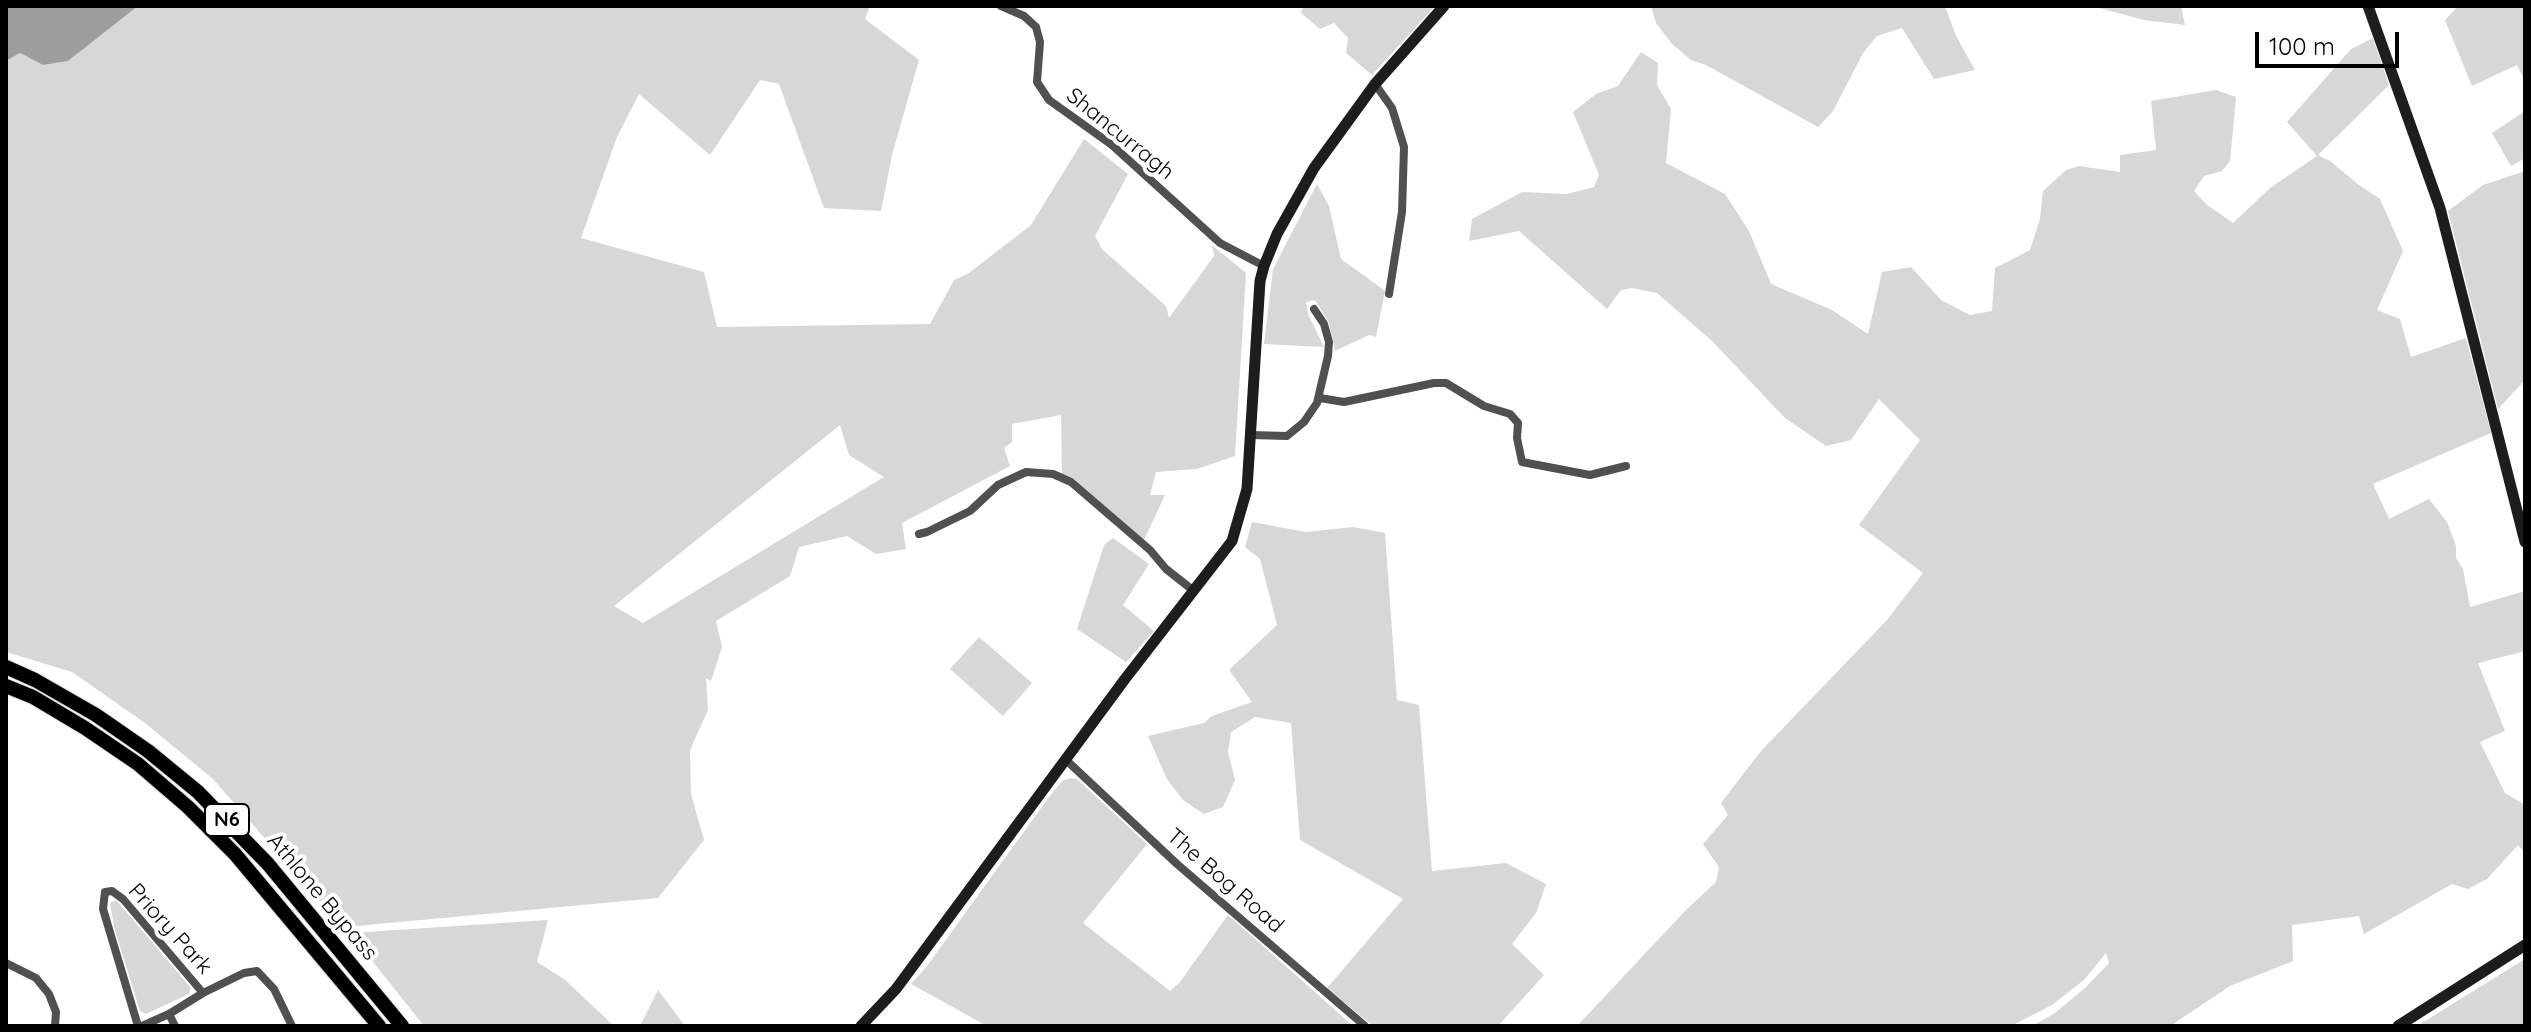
<!DOCTYPE html>
<html>
<head>
<meta charset="utf-8">
<style>
  body { margin:0 }
  #map { position:relative; width:2531px; height:1032px; overflow:hidden; background:#fff; font-family:Quicksand,sans-serif }
  canvas { display:block }
  .frame { position:absolute; inset:0; border:8px solid #000; pointer-events:none }
  .scale { position:absolute; left:2255px; top:32px; width:144px; height:36px; box-sizing:border-box; border:4px solid #000; border-top:0; padding-left:10px; font-size:24px; line-height:28px; white-space:nowrap; color:#000; -webkit-text-stroke:6px #fff; paint-order:stroke }
</style>
</head>
<body>
<div id="map">
<canvas width="2531" height="1032"></canvas>
<div class="frame"></div>
<div class="scale">100 m</div>
</div>
<script>
const context = document.querySelector('canvas').getContext('2d');
context.lineJoin = 'round';
function fill(path, color) {
  context.fillStyle = color;
  context.fill(path, 'evenodd');
}
function shape(rows) {
  const path = new Path2D();
  for (const r of rows) {
    path.moveTo(r[0], r[1]);
    for (let i = 2; i < r.length; i += 2) path.lineTo(r[i], r[i + 1]);
  }
  return path;
}
function strokePath(path, color, width, dash) {
  context.strokeStyle = color;
  context.lineWidth = width;
  context.lineCap = dash ? 'butt' : 'round';
  context.setLineDash(dash || []);
  context.stroke(path);
}
function label(font, color, halo, rows, align = 'center') {
  context.font = font + ' Quicksand,sans-serif';
  context.lineWidth = 8;
  context.setLineDash([]);
  context.textBaseline = 'middle';
  context.strokeStyle = halo;
  context.fillStyle = color;
  for (const [text, x, y, turn = 0] of rows) {
    context.save();
    context.translate(x, y);
    context.rotate((+turn || 0) * Math.PI / 180);
    context.textAlign = isNaN(turn) ? turn : align;
    if (halo) context.strokeText(text, 0, 0);
    context.fillText(text, 0, 0);
    context.restore();
  }
}
fill(shape([
  [138,6,870,6,865,19,919,60,892,155,881,211,824,208,779,84,760,80,710,155,639,94,617,137,581,238,704,272,717,327,930,324,954,280,969,273,1031,225,1084,139,1128,174,1095,236,1102,249,1166,306,1169,318,1214,256,1212,245,1246,273,1235,456,1197,469,1156,472,1150,495,1165,495,1144,540,1073,478,1062,474,1061,415,1012,424,1012,442,1004,448,1010,466,902,523,906,549,876,554,847,536,799,547,790,576,716,621,722,647,711,681,706,678,708,710,690,750,691,794,704,840,658,898,345,927,324,906,213,779,145,723,72,672,6,652,6,61,20,53,43,65,68,61],
  [840,425,849,455,884,477,643,623,614,606],
  [1304,6,1435,6,1372,75,1346,53,1348,38,1334,23,1320,29,1301,13],
  [1651,6,1945,6,1956,36,1975,70,1934,79,1902,28,1877,36,1863,53,1833,111,1818,127,1706,65,1691,60,1672,44,1656,23],
  [2092,6,2181,6,2185,25,2144,20],
  [2458,6,2525,6,2525,82,2517,65,2472,86,2445,20],
  [2373,38,2389,85,2318,155,2330,161,2359,185,2380,199,2403,251,2377,310,2400,319,2411,357,2466,338,2491,433,2373,484,2389,519,2429,499,2447,522,2456,546,2456,558,2463,569,2470,607,2525,591,2525,651,2478,663,2505,731,2480,742,2505,793,2525,805,2525,854,2518,845,2487,879,2468,889,2452,884,2364,934,2359,916,2292,925,2293,961,2230,986,2170,1026,2032,1026,2055,1013,2085,988,2109,963,2106,953,2084,980,2052,1005,2011,1026,1577,1026,1686,910,1716,882,1719,867,1703,844,1728,815,1721,803,1761,751,1887,620,1923,573,1859,525,1920,440,1879,399,1851,440,1826,446,1785,418,1712,341,1657,293,1632,288,1621,290,1607,309,1519,231,1469,241,1472,219,1522,192,1567,194,1594,187,1599,175,1573,112,1596,94,1618,86,1641,52,1658,63,1657,85,1671,109,1666,163,1725,194,1749,231,1771,284,1832,310,1868,334,1882,272,1911,267,1941,300,1970,315,1992,311,1995,268,2030,250,2040,219,2043,191,2066,170,2079,166,2120,172,2120,155,2156,150,2151,101,2216,90,2236,97,2230,161,2222,171,2204,176,2194,191,2206,204,2233,223,2270,188,2317,156,2287,122,2351,49],
  [2525,111,2525,158,2511,166,2492,133],
  [2525,171,2525,380,2498,409,2448,211,2483,185],
  [1317,184,1329,206,1341,259,1385,291,1376,337,1369,335,1335,351,1329,323,1315,300,1306,302,1308,314,1324,347,1264,344,1273,269],
  [1252,522,1306,532,1353,527,1385,533,1397,700,1419,705,1432,871,1506,863,1546,884,1536,913,1512,944,1544,975,1498,1026,1373,1026,1327,988,1403,899,1300,840,1291,723,1255,717,1231,732,1228,752,1235,780,1223,807,1204,814,1183,800,1167,779,1148,736,1204,723,1212,716,1252,702,1229,670,1277,625,1260,559,1245,547],
  [1113,538,1149,564,1123,605,1154,631,1126,662,1077,629,1104,545],
  [979,637,1032,683,1003,716,950,669],
  [1070,778,1077,779,1147,844,1083,923,1170,991,1180,982,1228,915,1353,1026,987,1026,911,984,927,966,1049,797,1062,781],
  [116,900,191,988,189,994,146,1014,140,1011,114,927,110,903],
  [548,920,537,962,564,979,614,1026,424,1026,350,933],
  [2525,959,2525,1026,2417,1026],
  [658,990,685,1026,640,1026]
]), '#d7d7d7');
fill(shape([
  [6,6,138,6,68,61,43,65,20,53,6,61]
]), '#9e9e9e');
const highway = shape([
  [6,667,35,680,96,715,148,751,198,792,268,864,402,1026],
  [6,686,33,697,85,728,138,764,188,807,235,854,379,1026]
]);
strokePath(highway, '#dbdbdb', 16);
strokePath(shape([
  [1001,6,1024,16,1036,27,1040,42,1037,82,1049,100,1112,145,1220,243,1264,266],
  [1375,84,1392,108,1404,147,1402,212,1389,294],
  [1320,398,1344,402,1434,383,1446,383,1484,406,1510,414,1518,423,1517,438,1522,462,1590,475,1626,466],
  [1251,435,1287,436,1304,422,1317,403,1328,356,1329,342,1324,324,1314,309],
  [919,534,927,532,970,511,998,485,1026,472,1053,474,1071,482,1150,550,1166,569,1194,591],
  [1065,759,1177,864,1365,1026],
  [6,963,36,978,49,994,56,1012,55,1026],
  [169,1014,203,993,244,973,257,971,274,989,292,1026],
  [138,1026,103,909,105,892,112,891,123,899,203,993],
  [142,1026,169,1014,175,1026]
]), '#505050', 8);
strokePath(shape([
  [2368,6,2440,208,2525,542],
  [861,1026,896,989,1125,679,1232,541,1247,489,1260,281,1264,266,1277,234,1314,168,1375,84,1444,6],
  [2398,1026,2525,945]
]), '#1d1d1d', 11);
strokePath(highway, '#000', 14);
for (const [x, y, w] of [
  [227,820,44]
]) {
  const box = new Path2D();
  box.roundRect(x - w / 2, y - 16, w, 32, 6);
  context.fillStyle = '#fff';
  context.fill(box);
  strokePath(box, '#000', 2);
}
label('bold 20px', '#000', null, [
  ["N6",227,820]
]);
label('22px', '#000', '#fff', [
  ["Shancurragh",1120,134,39],
  ["The Bog Road",1225,881,41],
  ["Athlone Bypass",322,897,50],
  ["Priory Park",170,929,48]
]);
</script>
</body>
</html>
